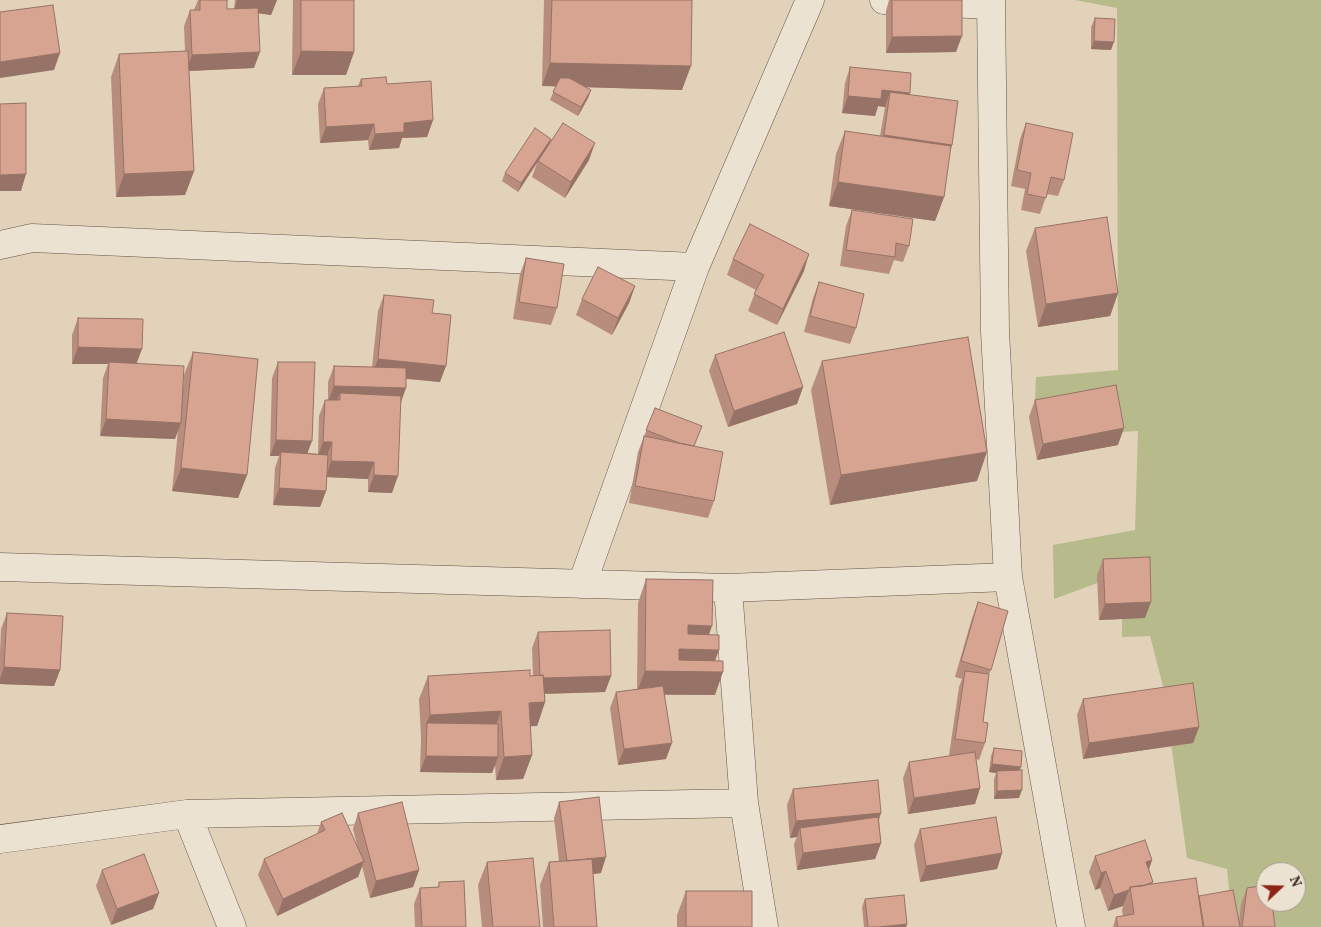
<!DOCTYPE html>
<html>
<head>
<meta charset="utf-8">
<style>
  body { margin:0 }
  #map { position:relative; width:1321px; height:927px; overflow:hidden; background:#e1d2b9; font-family:Vollkorn,serif }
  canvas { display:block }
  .north { position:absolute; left:1256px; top:862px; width:50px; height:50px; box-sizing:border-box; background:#ece2d2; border:1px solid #a5988b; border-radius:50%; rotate:69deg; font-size:14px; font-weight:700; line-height:20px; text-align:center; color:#3a2a21 }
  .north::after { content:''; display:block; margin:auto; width:18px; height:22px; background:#8f2418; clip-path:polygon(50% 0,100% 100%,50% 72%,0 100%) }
</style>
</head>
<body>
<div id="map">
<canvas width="1321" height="927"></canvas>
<div class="north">N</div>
</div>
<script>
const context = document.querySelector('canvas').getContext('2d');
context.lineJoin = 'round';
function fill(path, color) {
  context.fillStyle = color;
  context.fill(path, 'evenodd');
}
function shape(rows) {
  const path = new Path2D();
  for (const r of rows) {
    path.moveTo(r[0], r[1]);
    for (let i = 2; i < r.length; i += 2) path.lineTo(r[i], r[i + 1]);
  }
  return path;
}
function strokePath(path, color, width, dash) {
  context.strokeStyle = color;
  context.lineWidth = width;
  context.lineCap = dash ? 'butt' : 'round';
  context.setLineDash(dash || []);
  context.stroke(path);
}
fill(shape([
  [1075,0,1321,0,1321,927,1233,927,1227,869,1187,858,1163,686,1150,636,1122,637,1122,574,1054,599,1053,545,1135,530,1138,431,1033,437,1036,377,1118,370,1117,8],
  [1266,872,1296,872,1296,902,1266,902]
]), '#b7bb8c');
const street = shape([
  [884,0,991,5],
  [991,0,995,331,1008,577,1071,927],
  [0,245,32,238,695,267],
  [0,567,728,588,1008,577],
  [582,584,695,267,810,0],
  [728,588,744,803,764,927],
  [187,814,232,927],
  [0,839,187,814,744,803]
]);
strokePath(street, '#645447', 29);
strokePath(street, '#ece2d2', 28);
fill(shape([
  [198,0,228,0,227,3,227,9,234,9,235,0,277,0,271,15,258,13,254,68,189,71,194,171,185,195,116,197,111,77,119,54,185,51,184,26,190,10,194,10],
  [293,0,354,0,354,52,346,75,292,75],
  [544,0,692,0,682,90,586,87,591,90,588,98,578,116,550,100,556,86,542,86],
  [889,0,962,0,956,52,886,53,886,11],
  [1095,18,1111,50,1091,49,1091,27],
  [850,67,909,94,952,145,950,151,944,197,935,221,829,206,836,154,845,131,880,136,885,107,878,106,875,116,842,113,845,83],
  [361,79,387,84,433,120,427,137,402,138,399,148,369,150,368,140,320,143,318,104,324,88,358,86],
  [1026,123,1064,180,1058,196,1047,194,1040,214,1021,210,1025,189,1011,186,1020,139],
  [551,139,550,143,589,160,565,198,532,177,537,163,518,192,502,181,505,173],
  [852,210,909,246,903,262,894,260,889,274,840,266,846,226],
  [1035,228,1118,293,1110,316,1038,327,1026,251],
  [526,258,557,308,551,325,513,319,520,274],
  [733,259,804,271,777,325,748,311,756,290,727,275],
  [819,282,856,328,850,344,804,332,813,298],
  [635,286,629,303,612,335,576,315,582,299],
  [384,295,432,313,440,382,406,379,400,403,392,493,368,492,368,479,327,477,326,491,320,507,273,505,275,468,279,456,270,456,272,378,278,362,308,453,318,454,319,416,325,400,328,400,328,382,334,366,372,367,378,311],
  [78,318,136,364,183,387,184,375,193,352,247,475,238,498,172,491,178,430,175,439,100,436,103,378,108,364,72,364,72,335],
  [715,355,803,387,797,404,728,427,709,371],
  [822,361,977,481,830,505,811,390],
  [1035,400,1118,445,1037,460,1029,417],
  [655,408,694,446,714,501,708,518,629,503,638,452],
  [1103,559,1145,618,1099,620,1097,575],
  [646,579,709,634,715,661,715,695,665,695,666,759,618,765,610,708,616,692,637,689,638,603],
  [978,602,991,670,989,674,983,722,985,743,979,760,976,759,980,788,975,804,908,814,903,778,909,762,951,756,949,755,959,687,962,679,955,677,972,618],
  [7,613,60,670,54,686,0,684,0,652,1,629],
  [538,632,611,676,605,692,545,694,545,702,537,726,530,726,532,755,523,779,496,780,495,765,492,773,420,772,421,739,421,737,419,699,428,676,533,676,532,648],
  [1083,699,1199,727,1193,743,1083,759,1077,715],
  [994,748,1021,767,1019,770,1019,798,994,799,994,779,996,773,989,772,991,756],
  [793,789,881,813,879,820,881,843,875,859,797,870,794,844,797,837,790,838,787,805],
  [559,802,601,873,593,874,597,927,543,927,540,885,549,862,559,861,554,818],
  [358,813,419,870,413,887,370,898,362,866,358,877,277,916,258,875,264,859,317,834,321,822,357,845,353,829],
  [920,829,1002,853,997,869,920,882,914,845],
  [1095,856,1152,860,1149,870,1153,882,1152,884,1199,896,1239,922,1241,904,1247,888,1275,927,1113,927,1116,917,1123,916,1122,911,1123,906,1108,911,1100,888,1095,890,1089,872],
  [487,862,540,927,482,927,478,885],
  [102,870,159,893,153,909,111,925,96,886],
  [439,882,466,927,415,927,414,904,420,888,438,887],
  [686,891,752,927,677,927,677,915],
  [865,899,907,924,906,927,864,927,862,907]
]), '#b98d7e');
fill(shape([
  [237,0,277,0,271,15,234,10],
  [962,36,956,52,886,53,892,37],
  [1094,41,1114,42,1111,50,1091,49],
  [301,51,354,52,346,75,292,75],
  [260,52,254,68,186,71,192,55],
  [60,53,54,70,0,78,0,62],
  [550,63,691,66,682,90,542,86],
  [591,90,588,98,578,116,581,107],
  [882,90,910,93,904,109,890,92,885,107,878,106,875,116,842,113,848,96],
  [433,120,427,137,402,138,399,148,369,150,375,134,404,123],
  [374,124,368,140,320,143,326,127],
  [884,135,952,145,946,161,878,151],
  [551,139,548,148,538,161,518,192,521,183],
  [595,143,589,160,565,198,571,182],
  [194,171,185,195,116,197,124,174],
  [26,174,21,191,0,191,0,175],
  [838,182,944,197,935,221,829,206],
  [809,254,804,271,777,325,783,309],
  [635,286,629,303,612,335,618,318],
  [1118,293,1110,316,1038,327,1046,304],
  [78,347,142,349,136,365,109,362,108,364,72,364],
  [378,359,446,366,440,382,372,375],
  [334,386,406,388,400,405,340,393,336,403,328,402],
  [803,387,797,404,728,427,734,411],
  [106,419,181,423,175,439,100,436],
  [1124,428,1118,445,1037,460,1043,444],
  [276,440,312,441,306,457,281,452,279,456,270,456],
  [323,442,332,442,326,459,317,458],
  [987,452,977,481,830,505,841,475],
  [331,461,374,462,368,479,326,477],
  [181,468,247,475,238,498,172,491],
  [374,475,398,476,392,493,368,492],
  [279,488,326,491,320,507,273,505],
  [1151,602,1145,618,1099,620,1105,604],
  [688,625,712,626,704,649,679,649],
  [679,649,719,650,711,672,723,672,715,695,636,694,645,671],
  [4,667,60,670,54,686,0,684,0,679],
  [611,676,605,692,534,694,540,678],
  [545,702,537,726,520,727,529,703],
  [501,711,493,734,426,724,430,715],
  [1199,727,1193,743,1083,759,1089,743],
  [672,743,666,759,618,765,624,749],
  [532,755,523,779,496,780,504,757],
  [426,756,498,757,492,773,420,772],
  [992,764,1021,767,1018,775,997,771,996,773,989,772],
  [980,788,975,804,908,814,914,798],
  [1022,790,1019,798,994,799,997,791],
  [881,813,875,829,800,828,797,837,790,838,796,821],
  [881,843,875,859,797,870,803,853],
  [1002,853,997,869,920,882,926,866],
  [606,857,601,873,561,878,567,861],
  [1152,860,1146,877,1146,862],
  [364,861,358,877,277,916,283,899],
  [419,870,413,887,370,898,376,881],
  [1106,871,1100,888,1095,890,1101,873],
  [1129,890,1123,906,1108,911,1114,895],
  [159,893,153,909,111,925,117,909],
  [907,924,906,927,879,927]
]), '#967366');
const building = shape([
  [200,0,227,0,227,9,258,8,260,52,192,55,190,10,200,10,200,0],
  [301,0,354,0,354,52,301,51,301,0],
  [552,0,692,0,691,66,550,63,552,0],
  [892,0,962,0,962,36,892,37,892,0],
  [53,5,60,53,0,62,0,12,53,5],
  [1095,18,1115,19,1114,42,1094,41,1095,18],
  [188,51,194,171,124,174,119,54,188,51],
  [850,67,911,73,910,93,882,90,881,99,848,96,850,67],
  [386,77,387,84,431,81,433,120,404,123,404,132,375,134,374,124,326,127,324,88,362,86,361,79,386,77],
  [560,78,569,78,591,90,581,107,553,92,560,78],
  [890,92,958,101,952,145,884,135,890,92],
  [26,103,26,174,0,175,0,104,26,103],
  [563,123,595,143,571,182,538,161,563,123],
  [1026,123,1073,133,1064,180,1051,177,1046,198,1027,194,1031,173,1017,170,1026,123],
  [535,128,551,139,521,183,505,173,535,128],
  [845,131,951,146,944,197,838,182,845,131],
  [852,210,913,219,909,246,896,243,895,257,846,250,852,210],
  [1107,217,1118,293,1046,304,1035,228,1107,217],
  [750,224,809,254,783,309,754,294,764,275,733,259,750,224],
  [526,258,564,264,557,308,519,302,526,258],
  [598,267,635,286,618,318,582,299,598,267],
  [819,282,864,294,856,328,810,316,819,282],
  [384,295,434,300,432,313,451,315,446,366,378,359,384,295],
  [78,318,143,319,142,349,78,347,78,318],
  [784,332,803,387,734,411,715,355,784,332],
  [968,337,987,452,841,475,822,361,968,337],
  [193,352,258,359,247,475,181,468,193,352],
  [109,362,184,366,181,423,106,419,109,362],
  [278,362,315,362,312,441,276,440,278,362],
  [334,366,406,368,406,388,334,386,334,366],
  [1116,385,1124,428,1043,444,1035,400,1116,385],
  [340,393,401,396,398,476,374,475,374,462,331,461,332,442,323,442,325,400,340,400,340,393],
  [655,408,702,426,694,446,679,443,646,430,655,408],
  [644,436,723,452,714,501,635,486,644,436],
  [281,452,328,455,326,491,279,488,281,452],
  [1150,557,1151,602,1105,604,1103,559,1150,557],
  [646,579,713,580,712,626,688,625,688,634,719,635,719,650,679,649,679,660,723,661,723,672,645,671,646,579],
  [978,602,1008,611,991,670,961,661,978,602],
  [7,613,63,616,60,670,4,667,7,613],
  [610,630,611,676,544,678,543,675,540,676,538,632,610,630],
  [530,670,530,676,543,675,545,702,529,703,532,755,504,757,501,711,430,715,428,676,530,670],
  [965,671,989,674,983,722,988,723,985,743,955,739,965,671],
  [1193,683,1199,727,1089,743,1083,699,1193,683],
  [663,686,672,743,624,749,616,692,663,686],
  [427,723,498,724,498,757,426,756,427,723],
  [994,748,1022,751,1021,767,992,764,994,748],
  [975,752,980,788,914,798,909,762,975,752],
  [1022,770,1022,790,997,791,997,771,1022,770],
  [878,780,881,813,796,821,793,789,878,780],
  [599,797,606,857,567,861,559,802,599,797],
  [402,802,419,870,376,881,358,813,402,802],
  [342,813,364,861,283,899,264,859,325,830,321,822,342,813],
  [878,817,881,843,803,853,800,828,878,817],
  [996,817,1002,853,926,866,920,829,996,817],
  [1145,840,1152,860,1146,862,1153,882,1143,886,1130,887,1129,890,1114,895,1106,871,1101,873,1095,856,1145,840],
  [144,854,159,893,117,909,102,870,144,854],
  [533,858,540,927,493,927,487,862,533,858],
  [592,859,597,927,554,927,549,862,592,859],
  [1196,878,1203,927,1118,927,1116,917,1134,914,1130,887,1196,878],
  [464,881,466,927,422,927,420,888,439,887,439,882,464,881],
  [1266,885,1266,902,1272,902,1275,927,1242,927,1247,888,1266,885],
  [1233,890,1240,927,1204,927,1199,896,1233,890],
  [686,891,752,891,752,927,686,927,686,891],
  [904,895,907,924,879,927,868,927,865,899,904,895]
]);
fill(building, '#d7a492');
strokePath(building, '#967366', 1);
</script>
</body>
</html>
